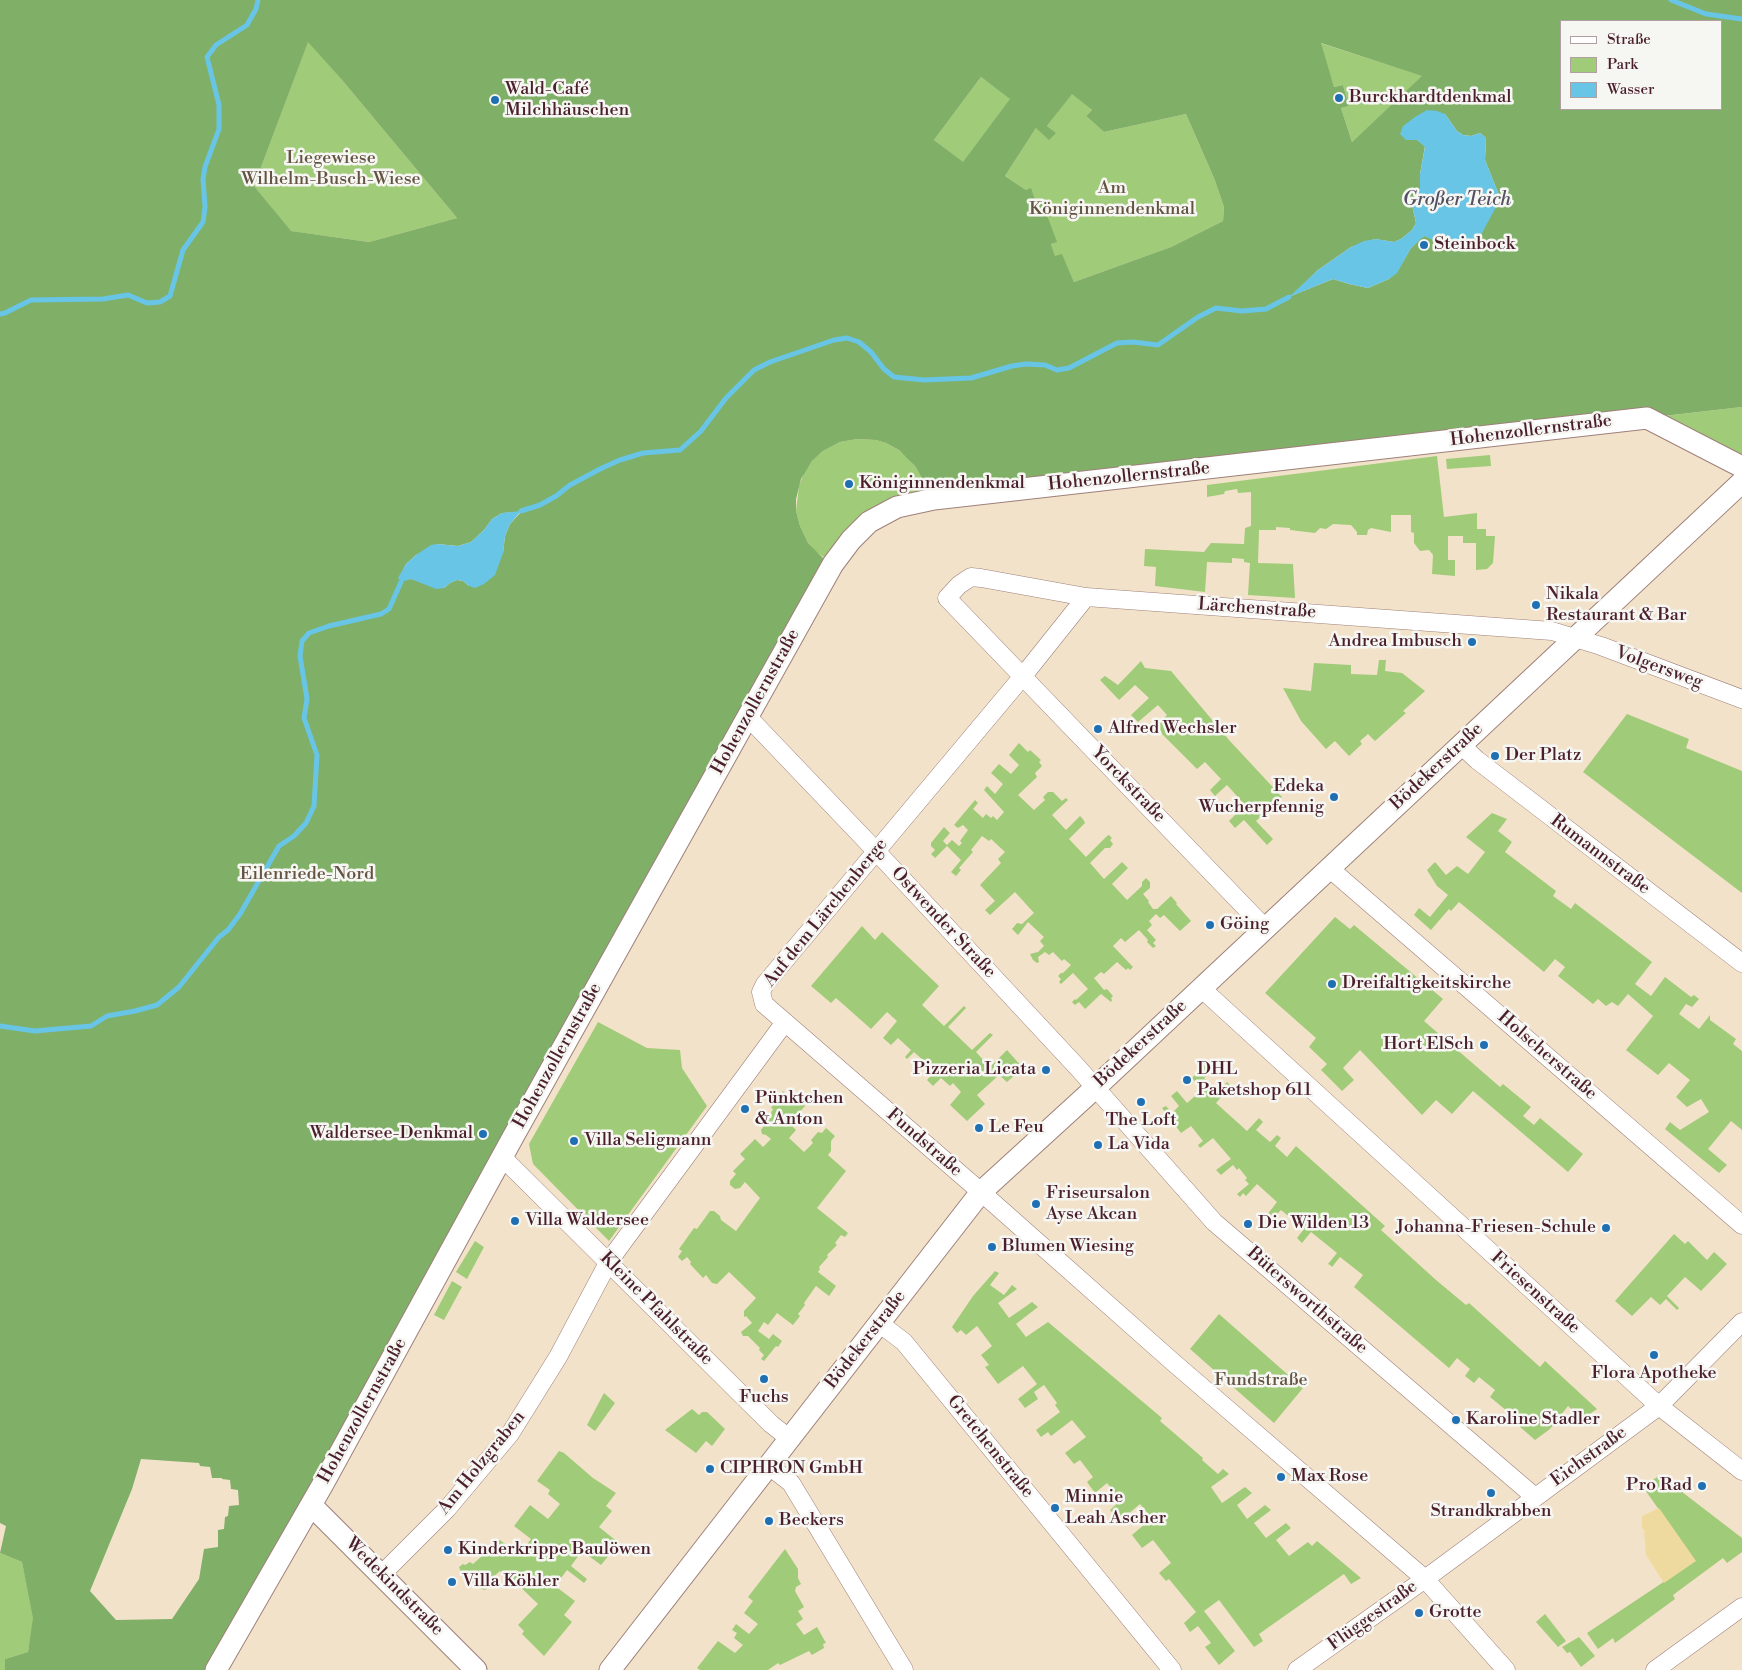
<!DOCTYPE html>
<html>
<head>
<meta charset="utf-8">
<style>
  body { margin:0 }
  #map { position:relative; width:1742px; height:1670px; overflow:hidden; background:#f3e2ca; font-family:"Libre Bodoni",serif }
  canvas { display:block }
  .legend { position:absolute; left:1560px; top:20px; width:162px; height:90px; box-sizing:border-box; background:#f6f6f2; border:1px solid #b1a0a2; margin:0; padding:6px 9px; list-style:none; font-size:15px; color:#4a1f2b }
  .legend li { display:flex; align-items:center; gap:10px; height:25px }
  .legend b { width:25px; border:1px solid #b1a0a2 }
</style>
</head>
<body>
<div id="map">
<canvas width="1742" height="1670"></canvas>
<ul class="legend">
<li><b style="height:6px;background:#fff"></b>Straße</li>
<li><b style="height:14px;background:#a0cb78"></b>Park</li>
<li><b style="height:14px;background:#68c5e6"></b>Wasser</li>
</ul>
</div>
<script>
const context = document.querySelector('canvas').getContext('2d');
context.lineJoin = 'round';
function fill(path, color) {
  context.fillStyle = color;
  context.fill(path, 'evenodd');
}
function shape(rows) {
  const path = new Path2D();
  for (const r of rows) {
    path.moveTo(r[0], r[1]);
    for (let i = 2; i < r.length; i += 2) path.lineTo(r[i], r[i + 1]);
  }
  return path;
}
function strokePath(path, color, width, dash) {
  context.strokeStyle = color;
  context.lineWidth = width;
  context.lineCap = dash ? 'butt' : 'round';
  context.setLineDash(dash || []);
  context.stroke(path);
}
function label(font, color, halo, rows, align = 'center') {
  context.font = font + ' "Libre Bodoni",serif';
  context.lineWidth = 5;
  context.setLineDash([]);
  context.textBaseline = 'middle';
  context.strokeStyle = halo;
  context.fillStyle = color;
  for (const [text, x, y, turn = 0] of rows) {
    context.save();
    context.translate(x, y);
    context.rotate((+turn || 0) * Math.PI / 180);
    context.textAlign = isNaN(turn) ? turn : align;
    if (halo) context.strokeText(text, 0, 0);
    context.fillText(text, 0, 0);
    context.restore();
  }
}
fill(shape([
  [308,41,342,80,457,218,369,242,290,231,254,186],
  [1320,43,1423,76,1352,142,1341,108,1349,106,1343,85,1334,87],
  [981,77,1011,99,963,163,934,140],
  [1072,93,1092,110,1086,116,1104,132,1186,114,1214,178,1224,207,1223,221,1171,247,1074,282,1062,255,1055,257,1051,244,1056,242,1041,199,1035,201,1026,190,1005,176,1036,128,1056,134,1047,126],
  [1742,407,1742,467,1647,418],
  [857,439,876,440,886,443,899,450,908,458,915,466,923,480,928,500,897,507,833,564,815,551,808,543,800,526,796,511,799,486,804,473,812,461,823,451,840,442],
  [1490,455,1491,466,1447,469,1446,459],
  [1437,456,1444,517,1477,513,1477,529,1486,529,1486,536,1495,536,1493,563,1487,569,1476,570,1476,543,1463,543,1463,536,1448,536,1448,560,1455,560,1455,576,1432,574,1433,555,1429,550,1420,551,1414,543,1414,533,1411,532,1411,515,1391,515,1391,532,1371,528,1368,530,1367,535,1357,535,1357,532,1351,525,1333,524,1326,529,1320,528,1315,533,1290,530,1290,528,1276,527,1276,530,1259,530,1258,563,1293,564,1295,598,1248,595,1250,563,1244,562,1244,559,1232,558,1232,563,1207,562,1205,592,1155,586,1156,567,1144,566,1145,549,1204,552,1211,543,1244,544,1245,528,1251,526,1251,492,1238,493,1237,489,1225,491,1224,494,1207,497,1207,485],
  [1379,660,1386,660,1385,671,1402,673,1425,691,1403,711,1406,713,1375,741,1368,734,1360,741,1362,744,1349,756,1335,741,1326,749,1301,721,1283,688,1311,691,1314,663,1351,665,1351,674,1377,675],
  [1141,661,1145,668,1171,671,1229,740,1282,797,1256,821,1273,839,1267,845,1244,820,1235,828,1229,821,1245,805,1227,785,1215,796,1210,790,1221,779,1205,762,1197,769,1155,727,1167,715,1158,705,1138,722,1131,715,1149,698,1135,685,1119,700,1100,680,1105,676,1118,685],
  [1627,714,1689,739,1686,748,1742,771,1742,893,1583,772],
  [1019,743,1028,752,1030,750,1041,760,1039,762,1042,766,1035,773,1037,777,1018,795,1034,810,1045,800,1043,797,1048,792,1053,792,1062,801,1066,798,1068,800,1052,815,1066,830,1080,816,1083,819,1085,823,1069,839,1086,857,1107,836,1109,835,1112,838,1110,840,1113,844,1110,848,1105,848,1090,863,1104,879,1122,862,1128,868,1112,884,1127,900,1142,886,1142,882,1146,878,1150,882,1150,888,1143,894,1149,901,1148,902,1153,909,1157,909,1171,896,1177,903,1176,904,1191,921,1180,931,1164,915,1160,918,1156,914,1149,921,1152,925,1147,930,1156,940,1153,943,1156,946,1153,948,1147,942,1148,940,1139,930,1125,942,1121,938,1113,946,1133,967,1130,970,1128,968,1126,970,1117,962,1104,974,1101,972,1094,978,1104,990,1107,989,1113,996,1111,998,1112,1000,1111,1002,1101,994,1085,1009,1079,1002,1075,1005,1072,1002,1075,999,1076,1000,1088,989,1073,973,1061,984,1059,982,1061,979,1058,976,1061,973,1063,973,1071,965,1064,959,1062,961,1053,952,1049,955,1045,952,1038,957,1039,962,1037,963,1033,960,1030,954,1038,952,1044,946,1040,941,1044,937,1028,922,1018,935,1012,929,1017,923,1022,924,1034,913,1015,892,990,915,985,910,995,901,980,885,1001,863,998,859,1005,852,991,839,989,841,982,836,971,850,973,852,959,868,961,870,956,876,951,872,961,860,947,846,935,858,931,854,935,850,931,846,931,843,944,827,950,833,943,841,947,845,952,840,959,846,962,843,960,841,968,830,963,825,958,828,954,825,975,800,978,803,973,809,983,818,986,814,991,818,993,816,997,820,1004,812,984,790,987,786,995,794,1003,784,991,773,999,764,1011,774,1019,765,1009,755],
  [1492,813,1507,819,1498,831,1512,842,1505,852,1556,891,1553,896,1571,909,1575,903,1652,962,1635,984,1651,996,1665,977,1691,997,1694,995,1699,999,1692,1007,1686,1004,1679,1014,1699,1029,1710,1015,1710,1020,1736,1039,1733,1044,1742,1051,1742,1130,1731,1121,1708,1149,1727,1165,1719,1173,1665,1129,1670,1122,1680,1130,1709,1112,1701,1099,1687,1107,1676,1097,1690,1080,1669,1063,1658,1075,1626,1050,1653,1016,1628,994,1618,1006,1612,1002,1606,1006,1598,999,1593,1004,1558,976,1565,967,1555,959,1544,972,1459,902,1451,911,1449,909,1431,930,1414,915,1419,908,1430,917,1448,895,1437,886,1427,870,1435,862,1446,875,1457,866,1468,874,1485,852,1466,837],
  [1335,917,1350,929,1354,925,1443,999,1424,1021,1500,1087,1503,1084,1531,1107,1523,1116,1534,1125,1540,1118,1583,1154,1568,1172,1473,1091,1452,1114,1436,1100,1422,1115,1360,1050,1343,1068,1354,1080,1342,1091,1321,1070,1327,1064,1309,1047,1316,1038,1265,993],
  [862,926,875,940,882,932,939,986,922,1005,944,1026,964,1006,966,1008,948,1027,972,1050,990,1033,993,1035,976,1052,990,1067,1007,1050,1023,1068,1007,1082,999,1075,977,1095,985,1104,967,1121,950,1105,961,1092,953,1083,950,1086,941,1078,933,1086,927,1080,935,1071,914,1052,907,1059,905,1057,911,1050,898,1038,891,1045,883,1038,897,1021,887,1012,871,1029,836,998,831,1003,811,986],
  [598,1022,647,1048,680,1050,682,1068,707,1106,609,1241,533,1164,529,1144],
  [1208,1062,1213,1069,1204,1078,1218,1091,1227,1082,1231,1086,1216,1103,1247,1131,1259,1118,1263,1122,1256,1130,1270,1142,1277,1135,1281,1138,1275,1146,1287,1157,1296,1146,1385,1226,1381,1230,1436,1280,1466,1305,1469,1303,1540,1367,1545,1361,1597,1409,1582,1419,1568,1406,1550,1429,1535,1440,1511,1419,1513,1416,1490,1397,1495,1390,1479,1377,1474,1383,1465,1376,1470,1369,1457,1358,1449,1368,1354,1287,1363,1275,1340,1257,1332,1267,1330,1265,1328,1264,1337,1253,1311,1232,1302,1243,1297,1238,1304,1229,1281,1210,1272,1219,1267,1215,1277,1202,1257,1184,1246,1196,1243,1193,1240,1197,1237,1194,1249,1184,1245,1180,1247,1178,1239,1168,1237,1170,1233,1165,1221,1175,1216,1170,1231,1159,1213,1138,1200,1148,1198,1145,1203,1141,1191,1126,1181,1133,1162,1108,1166,1106,1172,1113,1179,1106,1171,1096,1177,1091,1187,1103,1202,1090,1192,1078],
  [783,1091,788,1096,790,1094,805,1106,798,1114,802,1117,793,1127,796,1130,789,1138,804,1152,813,1143,811,1140,818,1132,822,1133,826,1128,835,1136,831,1141,831,1151,828,1155,846,1171,817,1208,848,1233,845,1237,841,1235,835,1243,837,1245,827,1255,828,1257,819,1267,820,1269,818,1272,836,1286,829,1296,816,1286,804,1303,805,1305,798,1314,800,1316,793,1325,777,1313,768,1325,764,1322,758,1331,769,1339,773,1334,782,1341,778,1347,776,1346,764,1361,761,1359,764,1355,759,1350,760,1348,748,1336,743,1336,741,1332,752,1323,746,1316,744,1317,744,1311,756,1298,729,1272,717,1284,712,1283,706,1275,703,1278,690,1264,691,1262,687,1257,682,1261,678,1257,682,1251,679,1249,694,1228,697,1229,710,1211,714,1211,720,1216,721,1220,736,1231,760,1198,745,1182,740,1188,735,1189,730,1185,730,1181,736,1174,733,1171,745,1159,740,1154,755,1139,763,1147,771,1139,766,1135,762,1134,761,1130,771,1116,770,1115,773,1109,771,1108],
  [1674,1234,1685,1244,1688,1241,1707,1260,1714,1252,1727,1264,1701,1291,1685,1277,1667,1296,1679,1308,1677,1310,1666,1299,1660,1305,1651,1297,1632,1316,1615,1301],
  [475,1241,484,1247,467,1279,456,1272],
  [995,1271,999,1273,990,1285,1004,1295,1012,1285,1017,1289,998,1303,1009,1318,1032,1302,1038,1307,1016,1324,1026,1337,1048,1322,1162,1418,1160,1421,1203,1458,1202,1460,1218,1474,1223,1469,1229,1474,1211,1487,1222,1503,1245,1487,1252,1493,1237,1505,1247,1519,1265,1505,1271,1510,1254,1523,1266,1538,1286,1523,1291,1528,1276,1540,1289,1556,1308,1542,1312,1546,1317,1541,1361,1578,1351,1584,1344,1574,1259,1634,1263,1641,1254,1647,1219,1600,1204,1611,1235,1651,1219,1665,1205,1647,1211,1643,1198,1626,1190,1632,1184,1623,1196,1612,1169,1579,1166,1581,1159,1573,1171,1563,1153,1540,1142,1548,1132,1535,1152,1518,1140,1504,1120,1521,1110,1510,1121,1500,1107,1483,1095,1493,1087,1482,1093,1477,1080,1460,1074,1464,1065,1453,1086,1437,1072,1420,1051,1436,1048,1432,1041,1437,1036,1430,1060,1412,1055,1405,1057,1403,1044,1385,1034,1392,1038,1399,1025,1408,1018,1399,1037,1384,1023,1366,998,1384,985,1367,989,1365,981,1355,992,1346,977,1326,966,1335,961,1330,957,1333,952,1327,973,1296],
  [452,1281,462,1287,444,1320,434,1315],
  [1219,1314,1303,1388,1274,1423,1190,1349],
  [604,1393,615,1403,595,1431,587,1425],
  [692,1409,699,1415,702,1412,707,1412,725,1429,712,1446,706,1441,696,1453,665,1430],
  [559,1451,564,1453,593,1478,616,1493,606,1506,612,1511,599,1527,619,1543,601,1565,582,1551,571,1566,587,1579,584,1583,567,1570,555,1586,575,1601,564,1615,572,1622,544,1656,522,1634,524,1631,518,1625,538,1604,510,1577,507,1579,500,1571,490,1580,490,1585,485,1590,478,1588,461,1572,459,1567,463,1564,465,1565,470,1562,473,1564,500,1540,519,1555,531,1539,514,1526,530,1505,548,1519,560,1504,548,1494,550,1490,537,1481],
  [1660,1475,1742,1538,1742,1552,1727,1563,1723,1558,1673,1595,1675,1599,1615,1643,1613,1638,1598,1649,1587,1633,1695,1561,1643,1487],
  [785,1549,798,1569,798,1578,801,1584,796,1587,795,1591,804,1607,798,1611,803,1619,796,1624,804,1635,817,1627,826,1643,823,1644,824,1648,812,1655,809,1651,780,1665,778,1663,768,1670,700,1670,697,1668,718,1641,735,1653,743,1645,734,1638,737,1633,732,1630,736,1624,749,1634,758,1624,744,1613,753,1601,748,1597],
  [0,1553,22,1562,34,1618,28,1652,5,1659,5,1670,0,1670],
  [1545,1614,1566,1641,1558,1647,1536,1622],
  [1579,1637,1595,1656,1581,1667,1570,1652,1567,1653,1562,1647]
]), '#a0cb78');
fill(shape([
  [0,0,1742,0,1742,407,928,500,923,480,915,466,899,450,886,443,876,440,857,439,840,442,823,451,812,461,801,479,796,499,796,511,800,526,808,543,823,558,833,564,216,1670,5,1670,5,1659,28,1652,33,1618,22,1562,0,1553,6,1526,0,1523],
  [1561,21,1721,21,1721,109,1561,109],
  [308,42,342,80,457,218,369,242,291,231,254,186],
  [1321,43,1422,76,1352,142,1341,108,1349,106,1343,85,1334,87],
  [981,77,1010,99,963,162,934,140],
  [1072,94,1092,110,1086,116,1104,132,1186,114,1214,178,1224,207,1223,221,1171,247,1074,282,1062,254,1055,256,1051,244,1057,242,1041,199,1035,200,1031,188,1026,190,1005,176,1036,128,1049,140,1056,133,1047,126],
  [1445,114,1457,131,1463,135,1471,136,1480,133,1486,138,1485,160,1499,195,1443,246,1429,237,1424,236,1421,238,1411,248,1397,272,1389,279,1368,288,1349,284,1333,279,1291,296,1318,270,1351,247,1375,239,1394,242,1401,239,1412,230,1416,223,1412,205,1420,189,1420,174,1425,146,1417,140,1406,140],
  [521,512,510,524,505,536,503,553,469,586,463,581,457,580,450,583,444,588,411,579,399,578,406,564,416,555,437,544,458,546,471,542,484,530,492,519,502,513],
  [141,1459,199,1463,200,1466,210,1467,212,1478,222,1478,222,1479,230,1480,231,1489,238,1490,239,1505,229,1506,228,1516,225,1517,224,1529,218,1530,218,1547,204,1549,199,1579,172,1619,116,1620,90,1591,132,1489]
]), '#80af68');
fill(shape([
  [1659,1508,1696,1561,1664,1583,1646,1555,1644,1529,1642,1529,1642,1516]
]), '#eeda9e');
fill(shape([
  [1427,110,1437,111,1445,114,1457,131,1463,135,1471,136,1480,133,1486,138,1485,160,1499,195,1496,207,1475,246,1467,251,1456,250,1424,236,1411,248,1397,273,1389,279,1368,288,1349,284,1333,279,1289,297,1318,270,1351,247,1364,241,1376,239,1394,242,1401,239,1412,230,1416,223,1412,205,1420,189,1420,174,1425,147,1417,140,1406,140,1400,134,1403,126,1415,117],
  [521,511,510,524,505,536,503,553,495,575,484,584,475,588,469,586,463,581,457,580,450,583,444,588,436,589,411,579,401,582,398,578,406,564,416,555,431,545,437,544,458,546,471,542,484,530,492,519,502,513]
]), '#68c5e6');
strokePath(shape([
  [1671,0,1706,14,1742,19],
  [0,314,5,313,31,300,103,299,128,295,147,303,160,302,170,296,183,250,203,222,205,207,203,179,205,167,219,129,219,105,207,57,216,45,247,25,256,9,258,0],
  [521,511,540,505,556,496,570,485,602,468,620,460,643,453,680,450,701,431,726,398,754,370,770,362,834,340,847,338,859,342,871,352,884,369,894,377,924,380,971,378,1012,366,1026,364,1045,365,1057,370,1069,368,1117,343,1133,342,1158,345,1198,317,1216,308,1242,311,1266,309,1289,297],
  [0,1026,35,1031,91,1026,107,1016,135,1011,157,1005,179,987,219,937,228,930,240,914,279,846,294,836,306,823,314,806,317,755,304,718,307,699,300,656,302,641,309,633,329,626,381,614,389,609,401,582]
]), '#68c5e6', 5);
const minor = shape([
  [1086,597,1023,676,765,984,761,992,764,1004,981,1192,1174,1363,1425,1579,1506,1670],
  [748,717,876,851,1079,1069,1214,1222,1535,1497],
  [1461,745,1477,760,1742,963],
  [1329,868,1742,1225],
  [1266,929,947,598,959,585,971,577,981,578,1086,597,1552,631,1601,646,1742,699],
  [1201,988,1659,1406,1742,1471],
  [502,1157,771,1424,789,1438],
  [879,1323,904,1342,1172,1670],
  [769,1466,791,1483,904,1670],
  [382,1574,447,1509,510,1434,558,1357,609,1261,785,1022],
  [1297,1670,1425,1579,1659,1406,1742,1322],
  [1655,1670,1742,1607]
]);
const tertiary = shape([
  [311,1505,476,1670],
  [216,1670,323,1484,513,1137,833,564,851,540,869,522,897,507,934,499,1647,418,1742,467],
  [610,1670,981,1192,1096,1087,1742,482]
]);
strokePath(minor, '#9e807a', 19);
strokePath(tertiary, '#9e807a', 23);
strokePath(minor, '#fff', 18);
strokePath(tertiary, '#fff', 21);
for (const [x, y, r, color] of [
  [1339,98,5,"#1f6fb2"],
  [495,100,5,"#1f6fb2"],
  [1424,245,5,"#1f6fb2"],
  [849,484,5,"#1f6fb2"],
  [1536,605,5,"#1f6fb2"],
  [1472,642,5,"#1f6fb2"],
  [1098,729,5,"#1f6fb2"],
  [1495,756,5,"#1f6fb2"],
  [1334,797,5,"#1f6fb2"],
  [1210,925,5,"#1f6fb2"],
  [1332,984,5,"#1f6fb2"],
  [1484,1045,5,"#1f6fb2"],
  [1046,1070,5,"#1f6fb2"],
  [1187,1080,5,"#1f6fb2"],
  [1141,1102,5,"#1f6fb2"],
  [745,1109,5,"#1f6fb2"],
  [979,1128,5,"#1f6fb2"],
  [483,1134,5,"#1f6fb2"],
  [574,1141,5,"#1f6fb2"],
  [1098,1145,5,"#1f6fb2"],
  [1036,1204,5,"#1f6fb2"],
  [515,1221,5,"#1f6fb2"],
  [1248,1224,5,"#1f6fb2"],
  [1606,1228,5,"#1f6fb2"],
  [992,1247,5,"#1f6fb2"],
  [1654,1355,5,"#1f6fb2"],
  [764,1379,5,"#1f6fb2"],
  [1456,1420,5,"#1f6fb2"],
  [710,1469,5,"#1f6fb2"],
  [1281,1477,5,"#1f6fb2"],
  [1702,1486,5,"#1f6fb2"],
  [1491,1493,5,"#1f6fb2"],
  [1055,1508,5,"#1f6fb2"],
  [769,1521,5,"#1f6fb2"],
  [448,1550,5,"#1f6fb2"],
  [452,1582,5,"#1f6fb2"],
  [1419,1613,5,"#1f6fb2"]
]) {
  const dot = new Path2D();
  dot.arc(x, y, r, 0, 2 * Math.PI);
  context.fillStyle = color;
  context.fill(dot);
  strokePath(dot, '#f6f6f2', 2);
}
label('18px', '#4a1f2b', '#f6f6f2', [
  ["Wald-Café",505,90],
  ["Milchhäuschen",505,111],
  ["Burckhardtdenkmal",1349,98],
  ["Steinbock",1434,245],
  ["Königinnendenkmal",859,484],
  ["Nikala",1546,595],
  ["Restaurant & Bar",1546,616],
  ["Andrea Imbusch",1462,642,"right"],
  ["Alfred Wechsler",1108,729],
  ["Der Platz",1505,756],
  ["Edeka",1324,787,"right"],
  ["Wucherpfennig",1324,808,"right"],
  ["Göing",1220,925],
  ["Dreifaltigkeitskirche",1342,984],
  ["Hort ElSch",1474,1045,"right"],
  ["Pizzeria Licata",1036,1070,"right"],
  ["DHL",1197,1070],
  ["Paketshop 611",1197,1091],
  ["Pünktchen",755,1099],
  ["& Anton",755,1120],
  ["The Loft",1141,1121,"center"],
  ["Le Feu",989,1128],
  ["Waldersee-Denkmal",473,1134,"right"],
  ["Villa Seligmann",584,1141],
  ["La Vida",1108,1145],
  ["Friseursalon",1046,1194],
  ["Ayse Akcan",1046,1215],
  ["Villa Waldersee",525,1221],
  ["Die Wilden 13",1258,1224],
  ["Johanna-Friesen-Schule",1596,1228,"right"],
  ["Blumen Wiesing",1002,1247],
  ["Flora Apotheke",1654,1374,"center"],
  ["Fuchs",764,1398,"center"],
  ["Karoline Stadler",1466,1420],
  ["CIPHRON GmbH",720,1469],
  ["Max Rose",1291,1477],
  ["Pro Rad",1692,1486,"right"],
  ["Minnie",1065,1498],
  ["Leah Ascher",1065,1519],
  ["Strandkrabben",1491,1512,"center"],
  ["Beckers",779,1521],
  ["Kinderkrippe Baulöwen",458,1550],
  ["Villa Köhler",462,1582],
  ["Grotte",1429,1613]
], 'left');
label('18px', '#645342', '#f6f6f2', [
  ["Liegewiese",331,159],
  ["Wilhelm-Busch-Wiese",331,180],
  ["Am",1112,189],
  ["Königinnendenkmal",1112,210],
  ["Eilenriede-Nord",307,875],
  ["Fundstraße",1261,1381]
]);
label('18px', '#4a1f2b', '#f6f6f2', [
  ["Hohenzollernstraße",1531,431,-7],
  ["Hohenzollernstraße",1129,477,-6],
  ["Lärchenstraße",1257,609,4],
  ["Volgersweg",1659,668,20],
  ["Hohenzollernstraße",756,702,-61],
  ["Bödekerstraße",1437,767,-43],
  ["Yorckstraße",1128,785,46],
  ["Rumannstraße",1600,855,37],
  ["Auf dem Lärchenberge",826,913,-51],
  ["Ostwender Straße",943,923,47],
  ["Bödekerstraße",1141,1044,-43],
  ["Hohenzollernstraße",558,1056,-61],
  ["Holscherstraße",1547,1056,41],
  ["Fundstraße",924,1143,41],
  ["Friesenstraße",1535,1293,42],
  ["Bütersworthstraße",1307,1301,41],
  ["Kleine Pfahlstraße",656,1309,45],
  ["Bödekerstraße",866,1340,-52],
  ["Hohenzollernstraße",363,1411,-61],
  ["Gretchenstraße",990,1447,51],
  ["Eichstraße",1589,1457,-36],
  ["Am Holzgraben",482,1463,-51],
  ["Wedekindstraße",394,1587,45],
  ["Flüggestraße",1373,1616,-36]
]);
label('italic 19px', '#535163', '#f6f6f2', [
  ["Großer Teich",1457,200]
]);
</script>
</body>
</html>
